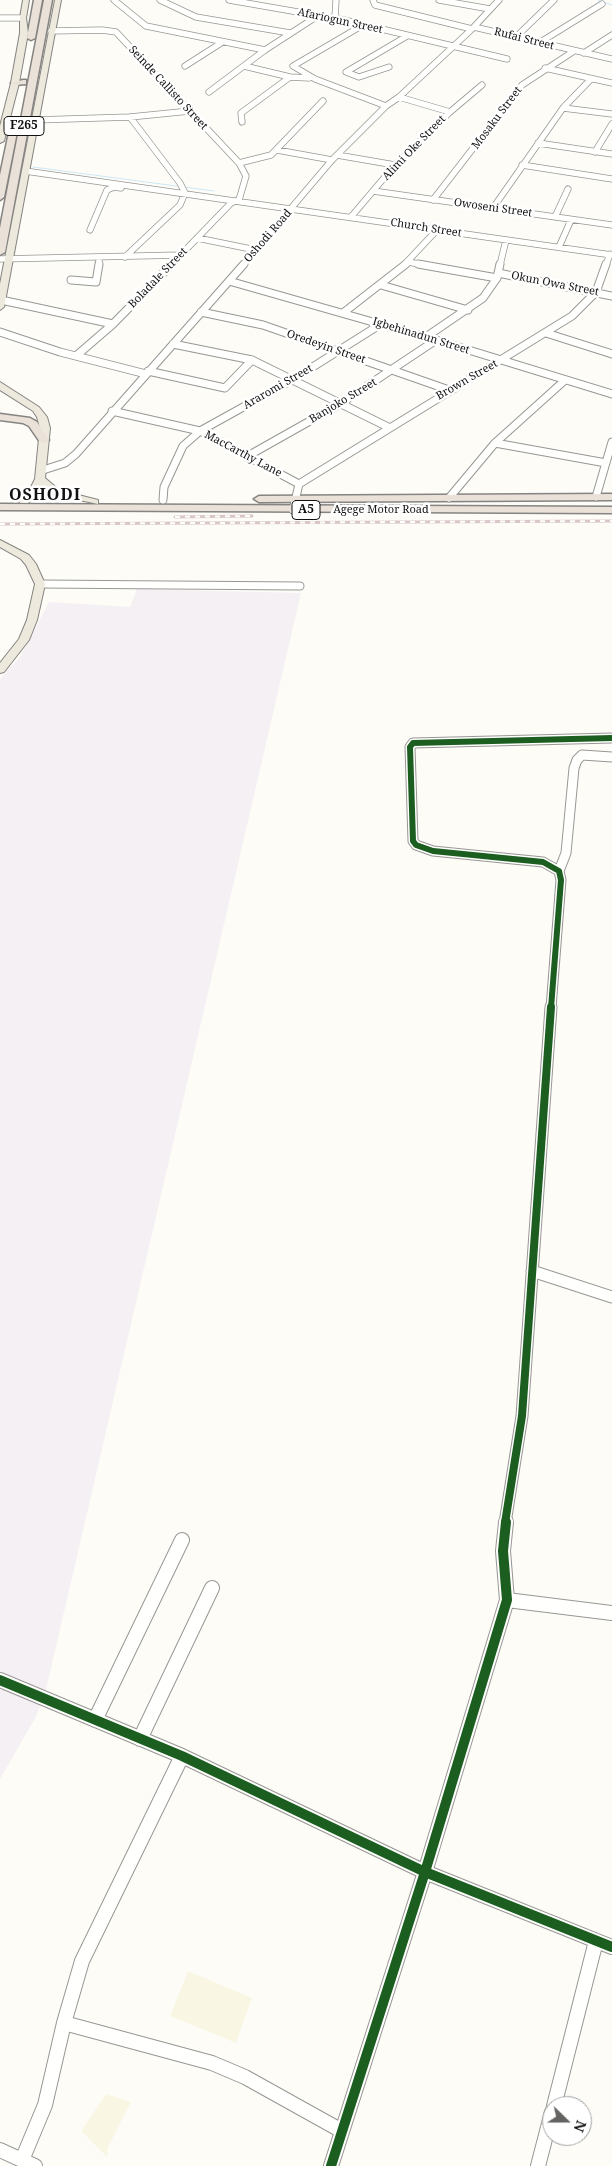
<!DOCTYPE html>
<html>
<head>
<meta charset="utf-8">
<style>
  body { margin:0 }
  #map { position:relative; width:612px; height:2166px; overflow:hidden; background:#fdfcf7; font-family:"Noto Serif",serif }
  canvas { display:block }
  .north { position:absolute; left:542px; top:2096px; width:50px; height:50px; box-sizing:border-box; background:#fff; border:1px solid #a0a0a0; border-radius:50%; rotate:112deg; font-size:14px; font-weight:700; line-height:20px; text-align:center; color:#111 }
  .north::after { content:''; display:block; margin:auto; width:18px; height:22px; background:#646362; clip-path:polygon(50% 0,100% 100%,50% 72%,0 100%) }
</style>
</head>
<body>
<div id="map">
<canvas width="612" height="2166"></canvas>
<div class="north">N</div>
</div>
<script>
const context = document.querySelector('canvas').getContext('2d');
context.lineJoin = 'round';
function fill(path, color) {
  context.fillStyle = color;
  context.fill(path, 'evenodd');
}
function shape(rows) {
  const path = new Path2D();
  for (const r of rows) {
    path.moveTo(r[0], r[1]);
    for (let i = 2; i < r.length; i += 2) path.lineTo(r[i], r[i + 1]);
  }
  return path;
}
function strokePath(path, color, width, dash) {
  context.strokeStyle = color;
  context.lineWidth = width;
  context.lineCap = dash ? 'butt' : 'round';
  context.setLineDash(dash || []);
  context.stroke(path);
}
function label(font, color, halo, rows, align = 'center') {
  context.font = font + ' "Noto Serif",serif';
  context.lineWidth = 5;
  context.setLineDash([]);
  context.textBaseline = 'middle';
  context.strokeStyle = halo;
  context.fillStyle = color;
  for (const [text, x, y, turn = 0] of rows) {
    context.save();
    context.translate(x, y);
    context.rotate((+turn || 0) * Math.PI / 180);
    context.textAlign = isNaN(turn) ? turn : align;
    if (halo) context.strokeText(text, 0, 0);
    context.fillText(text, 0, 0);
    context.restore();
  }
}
fill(shape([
  [137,589,301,593,44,1698,34,1720,0,1779,0,679,21,656,49,602,130,607]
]), '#f5f0f3');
fill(shape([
  [188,1971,252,1998,236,2043,170,2016],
  [106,2094,131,2102,108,2147,107,2157,81,2131]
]), '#f9f7e4');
strokePath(shape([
  [598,0,612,5],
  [33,167,214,191]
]), '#cde8f7', 1);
const minorFar4 = shape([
  [114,0,146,26,265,50],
  [160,0,196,17,290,33],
  [229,0,344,20,507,59],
  [373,0,375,5,472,29],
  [439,0,490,9],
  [0,18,23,18],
  [335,18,336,0],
  [363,25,293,66,315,79,386,106],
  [474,27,612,59],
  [51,31,102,30,116,32,239,163,246,176,239,200],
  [516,37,554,0],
  [539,43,602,4],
  [584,53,612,35],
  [185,66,221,43],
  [244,66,290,77],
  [389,67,359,77,346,72,407,36],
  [545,68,612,83],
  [209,92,265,50,319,15],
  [399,97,450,112],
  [563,108,612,114],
  [35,120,130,117,190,111],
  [242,122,241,113,290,77,309,78],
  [538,143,612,154],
  [277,150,332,160],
  [595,152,612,124],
  [337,155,395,165],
  [239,163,271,155,323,101],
  [522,165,612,179],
  [25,171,612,255],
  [373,191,612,225],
  [433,200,522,85,574,51],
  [493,208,563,108,591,79],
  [351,217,395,165,450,112,482,85],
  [555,217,568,189],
  [90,230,107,190,114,187,121,188],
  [197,238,256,250],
  [559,247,571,220],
  [99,257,99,265],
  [125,257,180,205,185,193,180,183,130,117],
  [0,259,181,255],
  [408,262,425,265],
  [171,265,231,203,238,200],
  [243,265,332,160,386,106,399,97,472,29,499,0],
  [404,265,437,230],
  [500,265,506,240],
  [606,265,610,254]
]);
const minorFar3 = shape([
  [418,264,497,278],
  [498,273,612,296],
  [71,280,96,282,99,264],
  [229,281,436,340,612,394],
  [381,285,468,310],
  [1,300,113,324],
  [201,312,263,325,449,390],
  [343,313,406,264],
  [0,332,60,352,146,374],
  [546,333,612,354],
  [426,337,483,298,497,278,500,264],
  [173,344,252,360,388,427],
  [76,356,113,324,172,264],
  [148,371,225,388,252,360],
  [112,411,200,431,299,484,293,510],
  [495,443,606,463],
  [246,457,340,404,436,340],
  [40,471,65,463,76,454,244,264],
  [299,484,572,316,596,292,606,264],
  [596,497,612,442],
  [449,498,495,443,564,381],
  [163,500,164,487,183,446,200,431,292,380,381,324],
  [40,584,300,586]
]);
const minorFar2 = shape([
  [559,871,566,853,574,768,577,760,582,755,612,757],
  [551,1008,561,880,559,871,543,862,433,851,416,845,413,841,410,747,413,743,612,738]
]);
const minorFar1 = shape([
  [532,1271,612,1297],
  [505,1523,522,1416,551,1007]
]);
const minor = shape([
  [507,1600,612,1613],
  [0,1680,182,1756,425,1872,612,1947],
  [95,1720,182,1540],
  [140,1739,212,1588],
  [64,2023,212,2063,245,2077,342,2131],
  [554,2106,596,1941],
  [0,2150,35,2166],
  [22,2160,45,2105,64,2023,82,1961,182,1756],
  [331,2166,425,1872,507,1600,503,1551,506,1522],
  [538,2166,552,2112]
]);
const major = shape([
  [23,0,29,0,26,18,28,33,19,83,4,141,0,143,0,126,11,83,20,33,20,18,23,0],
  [55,0,61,0,4,307,0,310,0,284,55,0],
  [0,382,39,407,47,417,50,428,45,478,59,490,98,500,98,504,51,494,42,486,28,503,20,503,19,501,31,487,35,479,40,428,37,417,33,411,0,390,0,382],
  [0,540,29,555,36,564,45,584,37,620,29,640,4,672,0,673,0,663,19,639,27,620,35,584,26,565,21,559,0,547,0,540]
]);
const highway = shape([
  [34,0,42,0,35,38,31,40,27,38,34,0],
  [44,0,52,0,5,252,0,255,0,228,44,0],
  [23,80,26,80,26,84,15,85,11,83,23,80],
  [13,129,17,132,4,197,0,200,0,175,9,132,13,129],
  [0,414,30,418,37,422,49,440,44,443,40,442,29,426,23,423,0,420,0,414],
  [612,494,612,500,259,502,254,499,259,496,612,494],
  [0,504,612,507,612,513,0,510,0,504]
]);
strokePath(minorFar4, '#979795', 7);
strokePath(minorFar3, '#979795', 9);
strokePath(minorFar2, '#979795', 11);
strokePath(minorFar1, '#979795', 13);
strokePath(minor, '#979795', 16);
strokePath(major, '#858482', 2);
strokePath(highway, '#858482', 3);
strokePath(minorFar4, '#fffffe', 5.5);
strokePath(minorFar3, '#fffffe', 7);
strokePath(minorFar2, '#fffffe', 9);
strokePath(minorFar1, '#fffffe', 11);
strokePath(minor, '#fffffe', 14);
fill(major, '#ede9dc');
fill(highway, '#eae1d8');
const rail = shape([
  [175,517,252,516],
  [0,524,612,521]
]);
strokePath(rail, '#d9c6c7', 3);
strokePath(rail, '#fff', 2, [5]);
strokePath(shape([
  [551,1008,561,880,559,871,543,862,433,851,416,845,413,841,410,747,413,743,612,738]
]), '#1b5e20', 6);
strokePath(shape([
  [505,1523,522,1416,551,1007]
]), '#1b5e20', 8);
strokePath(shape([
  [0,1680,182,1756,425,1872,612,1947],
  [331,2166,425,1872,507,1600,503,1551,506,1522]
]), '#1b5e20', 10);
label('11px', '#111', '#fff', [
  ["Afariogun Street",340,21,12],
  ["Rufai Street",524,39,14],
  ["Seinde Callisto Street",168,88,47],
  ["Mosaku Street",497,118,-53],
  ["Alimi Oke Street",414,148,-46],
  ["Owoseni Street",493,208,8],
  ["Church Street",426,228,9],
  ["Oshodi Road",268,236,-49],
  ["Boladale Street",158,278,-46],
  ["Okun Owa Street",555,284,11],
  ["Igbehinadun Street",421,336,17],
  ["Oredeyin Street",326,347,19],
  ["Brown Street",467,380,-30],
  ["Araromi Street",278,387,-30],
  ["Banjoko Street",343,401,-31],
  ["MacCarthy Lane",243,454,28],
  ["Agege Motor Road",381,510]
]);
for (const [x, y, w] of [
  [24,126,40],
  [306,510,28]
]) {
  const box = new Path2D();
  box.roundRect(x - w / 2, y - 9.5, w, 19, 4);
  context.fillStyle = '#fff';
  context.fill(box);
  strokePath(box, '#111', 1);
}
label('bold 12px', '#111', null, [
  ["F265",24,126],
  ["A5",306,510]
]);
context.letterSpacing = '1px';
label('bold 16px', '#111', '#fff', [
  ["OSHODI",45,495]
]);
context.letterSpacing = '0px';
</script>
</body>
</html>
